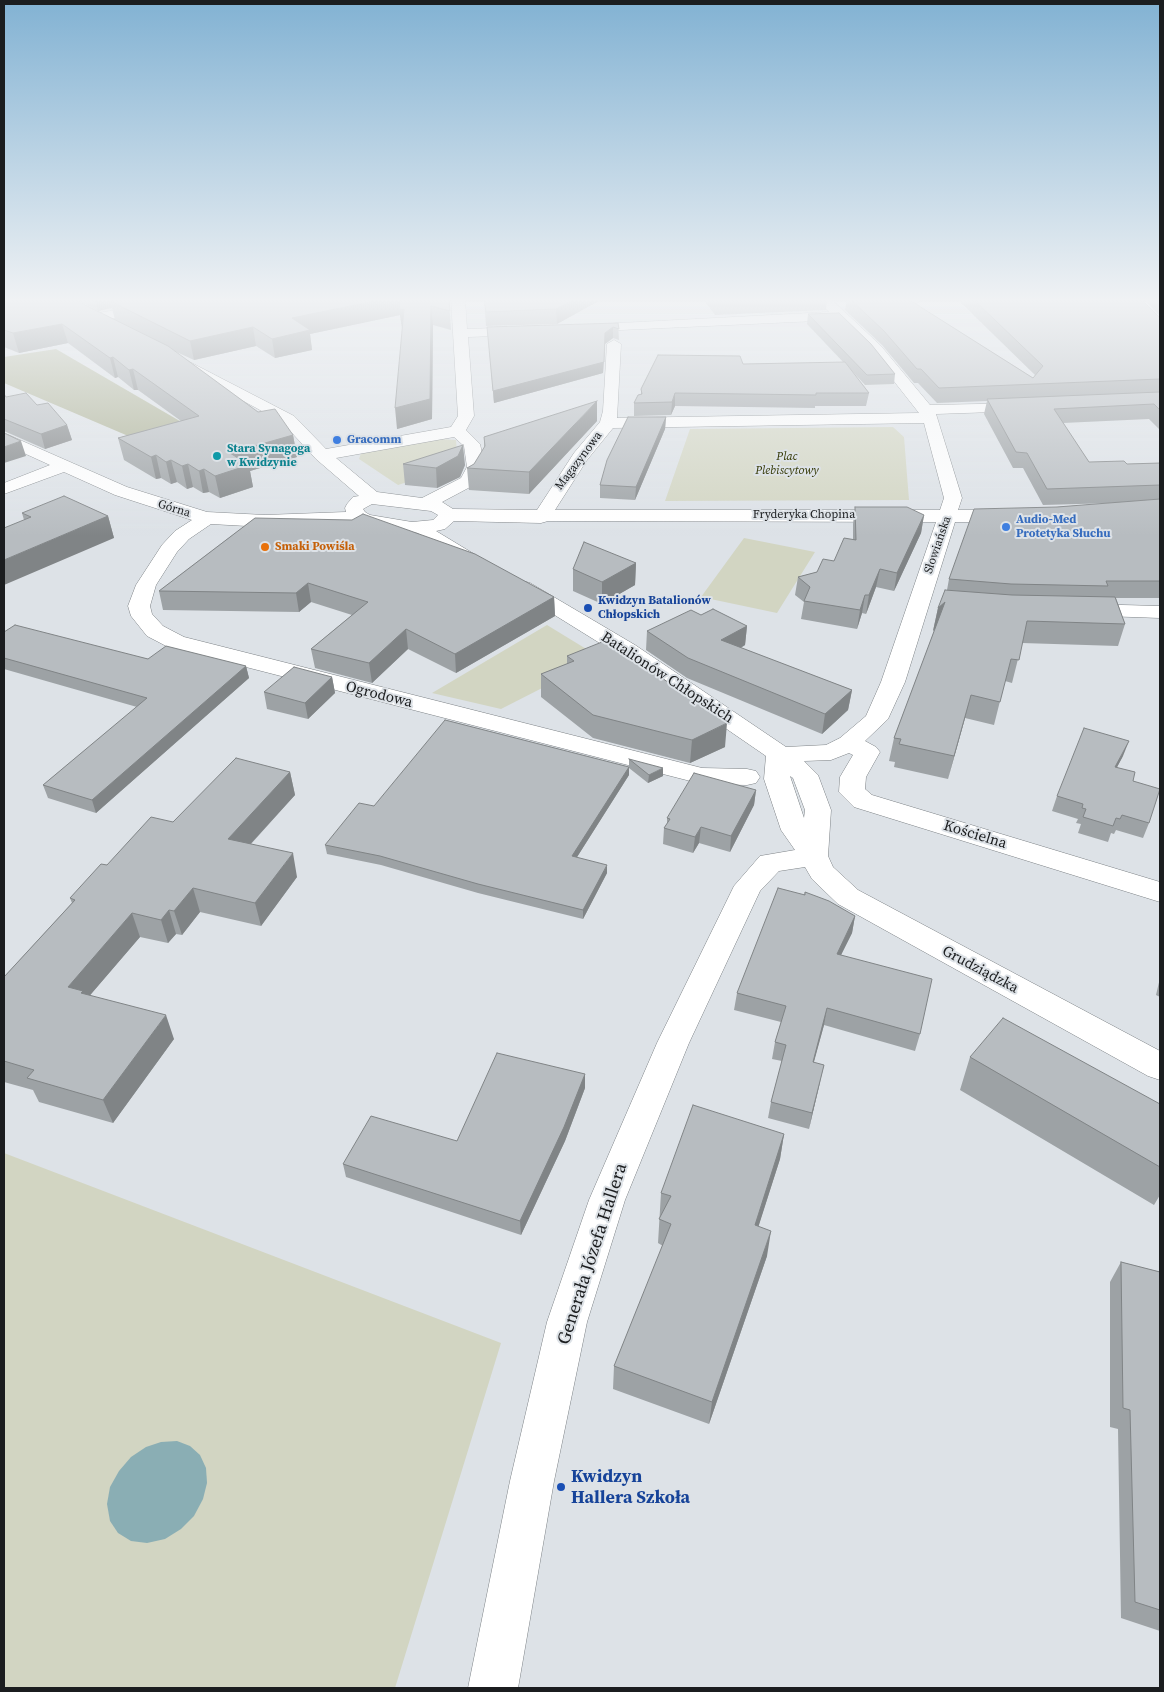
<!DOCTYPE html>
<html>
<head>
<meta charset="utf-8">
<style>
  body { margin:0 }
  #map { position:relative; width:1164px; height:1692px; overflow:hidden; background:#dde2e7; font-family:"Source Serif 4",serif }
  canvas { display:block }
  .frame { position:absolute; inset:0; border:5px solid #1b1d1f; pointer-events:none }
</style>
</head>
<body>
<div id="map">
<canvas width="1164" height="1692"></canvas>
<div class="frame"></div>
</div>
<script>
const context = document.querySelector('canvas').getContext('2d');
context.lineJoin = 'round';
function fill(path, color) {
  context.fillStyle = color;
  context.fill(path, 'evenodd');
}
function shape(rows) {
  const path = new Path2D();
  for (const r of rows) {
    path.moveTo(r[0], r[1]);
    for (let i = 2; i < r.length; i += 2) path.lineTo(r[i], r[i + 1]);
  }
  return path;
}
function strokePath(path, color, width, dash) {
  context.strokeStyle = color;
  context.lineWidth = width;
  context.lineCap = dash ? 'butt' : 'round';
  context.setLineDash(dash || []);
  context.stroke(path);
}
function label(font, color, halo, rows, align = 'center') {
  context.font = font + ' "Source Serif 4",serif';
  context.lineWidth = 4;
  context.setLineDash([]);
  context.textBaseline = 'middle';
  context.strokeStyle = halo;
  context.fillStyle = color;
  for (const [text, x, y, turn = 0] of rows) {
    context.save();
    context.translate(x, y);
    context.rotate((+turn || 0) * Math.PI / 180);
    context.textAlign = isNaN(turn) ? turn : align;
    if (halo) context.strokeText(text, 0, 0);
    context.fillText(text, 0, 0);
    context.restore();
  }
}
fill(shape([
  [893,427,904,437,909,500,665,501,690,429],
  [440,439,456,440,458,466,398,485,359,459,361,453],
  [744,538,815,552,777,613,701,597],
  [547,625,601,658,501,709,432,693],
  [4,1153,501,1343,395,1688,4,1688]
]), '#d2d5c2');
fill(shape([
  [56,349,197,431,147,444,4,383,4,357]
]), '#abb093');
fill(shape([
  [177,1441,190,1446,200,1455,206,1468,207,1483,203,1499,194,1516,181,1529,165,1539,147,1543,131,1541,118,1533,110,1521,107,1504,110,1487,119,1471,131,1457,146,1447,161,1442]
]), '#8aaeb4');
const minor = shape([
  [172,299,202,299,196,303,94,322,87,318,94,314,172,299],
  [451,299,465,299,467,329,524,327,531,331,524,335,468,337,474,416,466,430,480,444,485,467,474,485,442,502,453,509,537,510,574,453,600,422,603,411,607,344,614,340,621,344,617,418,919,413,871,352,838,320,577,332,575,329,582,325,829,312,817,299,831,299,881,346,930,405,1028,403,1030,406,1028,409,1022,411,936,414,962,498,958,510,1009,510,1016,512,1018,516,1016,520,1009,522,955,522,905,682,888,719,865,741,876,747,880,752,866,777,865,789,872,795,1160,882,1160,902,854,807,839,792,840,777,853,755,849,753,831,760,804,761,818,775,831,810,828,856,833,867,858,890,1160,1051,1160,1080,1148,1076,838,904,812,879,805,867,779,871,760,891,689,1043,625,1200,587,1322,554,1481,518,1688,468,1688,510,1481,547,1322,589,1200,657,1043,734,886,760,856,795,850,781,830,764,779,766,756,619,655,516,591,513,587,516,583,523,581,530,583,635,645,786,747,826,745,840,738,866,716,881,682,936,522,548,521,541,523,454,521,445,529,436,531,474,554,477,558,474,562,467,564,460,562,423,540,418,533,365,526,353,521,338,525,265,527,211,524,189,539,177,552,156,585,150,606,152,614,163,626,184,637,702,768,747,769,756,771,760,777,756,783,747,785,702,784,168,647,147,636,131,616,128,606,136,585,162,545,175,531,192,520,115,495,64,472,4,494,4,483,50,465,4,444,4,433,127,487,207,512,265,515,346,512,345,508,347,504,353,497,359,496,316,459,282,422,172,362,174,359,184,359,294,416,326,449,451,427,458,416,451,299],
  [924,423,944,498,940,510,555,510,587,460,613,428,924,423],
  [454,437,464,446,467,467,461,478,422,498,377,492,336,458,454,437],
  [372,504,431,511,438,515,433,520,412,522,370,515,365,512,363,509,372,504],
  [790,776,793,778,805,810,804,818,790,776],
  [865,299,923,299,917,303,870,306,865,305,863,302,865,299],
  [1084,604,1160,606,1160,618,1076,615,1073,610,1076,605,1084,604]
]);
strokePath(minor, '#7d8286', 1);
fill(minor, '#fff');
fill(shape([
  [4,299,83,304,115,320,112,308,98,311,76,299,449,299,451,330,433,325,432,419,397,429,402,328,400,315,310,334,312,350,275,358,256,346,194,360,172,350,258,412,293,435,297,457,250,471,253,487,220,498,209,492,203,493,193,487,187,489,177,482,171,484,161,478,156,479,124,460,118,438,181,421,138,390,134,390,118,377,115,378,68,343,19,353,4,347],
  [484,299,602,299,557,324,486,326],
  [703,299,827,299,826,310,715,315],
  [847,299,908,299,1033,378,1035,375,957,299,1141,299,1158,316,1160,317,1160,430,1149,419,1063,423,1089,462,1127,464,1160,463,1160,598,1116,598,1125,624,1118,646,1022,643,1012,683,1005,681,994,725,965,718,948,779,894,767,895,762,889,761,894,738,935,629,933,631,938,608,947,590,949,579,1057,507,1114,503,1043,505,1023,468,1013,468,984,414,987,401,937,403,918,383,914,383,882,345,845,310],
  [1144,299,1160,299,1160,316],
  [808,314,895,374,894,384,865,385,852,371,869,393,866,406,815,406,815,408,675,406,671,415,634,416,634,403,641,394,641,389,743,364,844,363,807,324],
  [618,323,619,340,613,338,605,344,603,373,494,403,487,327],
  [4,394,6,397,37,405,67,425,72,440,45,449,4,431],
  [666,417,665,429,635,500,600,498,600,485],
  [597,421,529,494,469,490,467,468,474,464,484,448,484,437],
  [403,464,465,465,460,477,437,488,405,485],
  [855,507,924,515,921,533,894,591,876,587,866,614,862,613,857,629,801,619,804,602,795,595,798,577,817,572,834,561,853,539,853,524],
  [22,513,108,516,114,538,24,520],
  [255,518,554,597,555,616,456,673,408,649,372,683,315,668,311,649,352,615,311,602,299,612,163,610,159,591],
  [636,563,635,585,602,604,573,591,573,569],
  [701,615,747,626,745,645,741,648,852,690,848,710,822,734,687,678,646,650,647,631],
  [4,632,148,659,246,666,249,678,96,813,48,798,43,785,137,707,4,669],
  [567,656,725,747,690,763,593,738,541,697,541,674,567,664],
  [332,677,335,693,308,719,267,709,264,692],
  [1123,756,1117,767,1133,781,1149,823,1143,838,1116,830,1114,834,1111,833,1108,842,1078,833,1081,824,1076,823,1078,819,1052,811,1057,796],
  [629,759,663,776,648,783,629,768,629,775,577,857,607,873,583,919,478,893,381,865,327,854,325,845,374,806,629,767],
  [290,772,295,795,251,844,297,877,261,926,200,912,182,935,176,934,168,943,140,937,90,995,174,1039,113,1123,39,1102,33,1090,4,1082,4,977,72,903,70,898,107,865,173,822],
  [756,790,754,805,730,852,699,843,693,853,663,844,664,828,667,824,667,818],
  [805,892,855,916,852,933,841,955,920,1034,915,1051,824,1025,814,1062,820,1082,809,1129,768,1118,771,1102,782,1061,772,1059,775,1042,781,1022,734,1010,737,993,804,895],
  [1160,978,1160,997,1156,995],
  [970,1057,1160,1104,1160,1195,1154,1205,960,1090],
  [585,1088,565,1141,521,1235,346,1177,343,1164,457,1141],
  [784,1134,780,1159,758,1227,767,1256,709,1424,613,1389,614,1366,663,1246,658,1243,661,1193],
  [1121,1262,1160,1272,1160,1631,1121,1618,1118,1429,1110,1427,1110,1282]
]), '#9da2a5');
fill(shape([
  [95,299,159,299,110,301,112,308,98,311],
  [384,299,400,299,404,309,402,328,400,315,310,334,312,350,275,358,272,339,292,318],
  [575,299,602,299,557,324,556,309],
  [431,306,433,325,432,419,397,429,395,408],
  [62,324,68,343,19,353,13,333],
  [253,327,256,346,194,360,190,341],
  [613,327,613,338,605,344,603,373,494,403,493,391,605,333],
  [113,357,118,377,115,378,110,358],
  [133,369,138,390,134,390,129,370],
  [675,393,675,406,671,415,672,402],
  [597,401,597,421,529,494,529,472],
  [666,417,665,429,635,500,636,487],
  [67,425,72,440,45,449,41,434],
  [293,435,297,457,250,471,253,487,220,498,215,476,230,453],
  [21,441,26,456,4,463,4,447],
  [463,445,465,465,460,477,437,488,436,468],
  [156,455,161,478,156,479,151,457],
  [171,460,177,482,171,484,166,462],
  [188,464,193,487,187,489,182,466],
  [204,469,209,492,203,493,199,471],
  [924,515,921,533,894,591,897,573],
  [108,516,114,538,4,585,4,560],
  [636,563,635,585,602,604,602,582],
  [880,569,876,587,866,614,869,595],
  [308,583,311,602,299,612,296,593],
  [865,595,862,613,857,629,860,610],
  [554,597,555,616,456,673,455,654],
  [945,602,940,624,933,631,938,608],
  [747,626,745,645,720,659,721,640],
  [406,629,408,649,372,683,369,663],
  [246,666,249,678,96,813,92,800],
  [332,677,335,693,308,719,305,703],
  [852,690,848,710,822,734,825,714],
  [971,695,965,718,948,779,954,756],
  [727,723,725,747,690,763,692,740],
  [1129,741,1123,756,1109,782,1115,767],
  [629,767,629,775,572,865,572,856],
  [663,768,663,776,648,783,649,775],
  [290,772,295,795,234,862,228,839],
  [756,790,754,805,730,852,731,836],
  [701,827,699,843,693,853,695,837],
  [293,853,297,877,261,926,255,903],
  [607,865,607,873,583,919,583,910],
  [193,888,200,912,182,935,174,911],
  [169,910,176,934,168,943,161,920],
  [132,913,140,937,86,1000,68,987],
  [855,916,852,933,833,971,837,954],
  [827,1008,824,1025,809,1079,813,1062],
  [166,1015,174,1039,113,1123,103,1100],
  [824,1065,820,1082,809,1129,812,1113],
  [585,1074,585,1088,565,1141,521,1235,520,1221],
  [784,1134,780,1159,751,1250,755,1225],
  [771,1231,767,1256,709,1424,712,1402]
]), '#808486');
const building = shape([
  [4,299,76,299,83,304,168,346,258,412,275,409,293,435,230,453,249,465,215,476,204,469,199,471,188,464,182,466,171,460,166,462,156,455,151,457,118,438,199,416,133,369,129,370,113,357,110,358,62,324,13,333,4,330,4,299],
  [121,299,384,299,292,318,310,330,272,339,253,327,190,341,110,301,121,299],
  [399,299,449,299,450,311,431,306,430,399,395,408,404,309,400,310,399,299],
  [484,299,575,299,556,309,486,312,484,299],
  [850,299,908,299,1033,378,1043,366,973,299,1141,299,1158,316,1160,317,1160,379,939,388,921,369,917,369,884,331,850,299],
  [839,313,871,344,895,374,867,375,808,314,839,313],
  [618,323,619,329,613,327,605,333,604,362,493,391,487,327,618,323],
  [658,355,740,356,743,364,845,362,869,393,816,393,816,395,675,393,672,402,634,403,638,395,642,394,641,389,658,355],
  [1160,392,1160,410,1154,404,1054,409,1089,462,1124,461,1127,464,1160,463,1160,485,1047,489,1027,453,1016,452,987,399,1160,392],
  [26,393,37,405,48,403,67,425,41,434,4,419,4,394,6,397,26,393],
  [597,401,529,472,467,468,474,464,485,446,484,437,597,401],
  [628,417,666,417,636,487,600,485,607,460,628,417],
  [4,433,21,441,4,447,4,433],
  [463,445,458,456,436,468,403,464,463,445],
  [64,496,108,516,4,560,4,528,31,517,22,513,64,496],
  [1160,499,1160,581,1106,581,1108,586,1011,584,949,579,974,509,1057,507,1160,499],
  [855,507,907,507,924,515,897,573,880,569,869,595,865,595,860,610,804,601,810,587,798,577,817,572,823,559,834,561,844,538,856,540,855,507],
  [363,514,475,554,554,597,455,654,406,629,369,663,311,649,368,602,308,583,296,593,159,591,255,518,352,520,363,514],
  [584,542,636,563,602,582,573,569,584,542],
  [945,590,1012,595,1115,597,1125,624,1027,621,1019,660,1011,659,1000,702,971,695,954,756,899,744,901,739,894,738,945,602,938,608,945,590],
  [713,609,747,626,721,640,852,690,825,714,688,658,647,631,691,610,701,615,713,609],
  [15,625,148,659,166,646,246,666,92,800,43,785,147,698,4,658,4,632,15,625],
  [607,640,727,723,692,740,593,715,541,674,574,661,567,656,607,640],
  [294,667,332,677,305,703,264,692,294,667],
  [445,720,629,767,572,856,607,865,583,910,478,884,380,856,325,845,359,803,374,806,445,720],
  [1084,728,1129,741,1115,767,1135,772,1133,781,1160,789,1149,823,1122,815,1120,819,1116,818,1113,826,1083,817,1086,809,1082,808,1083,804,1057,796,1084,728],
  [236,758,290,772,228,839,293,853,255,903,193,888,174,911,169,910,161,920,132,913,68,987,83,991,81,993,166,1015,103,1100,27,1078,34,1070,4,1061,4,977,75,900,70,898,101,864,107,865,151,817,173,822,236,758],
  [629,759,663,768,649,775,629,759],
  [694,773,756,790,731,836,701,827,695,837,664,828,670,819,667,818,694,773],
  [778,888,805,895,805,892,829,901,855,916,837,954,932,979,920,1034,827,1008,813,1062,824,1065,812,1113,771,1102,786,1045,775,1042,786,1006,737,993,778,888],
  [1003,1018,1160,1104,1160,1167,970,1057,1003,1018],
  [497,1053,585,1074,564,1127,520,1221,343,1164,371,1116,457,1141,497,1053],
  [693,1105,784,1134,755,1225,771,1231,712,1402,614,1366,671,1224,659,1219,671,1196,661,1193,693,1105],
  [1121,1262,1160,1272,1160,1610,1135,1602,1130,1410,1123,1408,1121,1262]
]);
fill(building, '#b7bcc0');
strokePath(building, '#808486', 1);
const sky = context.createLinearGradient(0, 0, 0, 536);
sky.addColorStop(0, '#82b2d3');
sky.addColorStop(0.56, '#f0f2f4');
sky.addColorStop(1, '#f0f2f400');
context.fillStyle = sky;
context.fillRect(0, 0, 1164, 536);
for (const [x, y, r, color] of [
  [337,440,5,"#3f7fe0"],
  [217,456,5,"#0f9aa8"],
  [1006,527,5,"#3f7fe0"],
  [265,547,5,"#e8710a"],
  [588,608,5,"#1a4fb4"],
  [561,1487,5,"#1a4fb4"]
]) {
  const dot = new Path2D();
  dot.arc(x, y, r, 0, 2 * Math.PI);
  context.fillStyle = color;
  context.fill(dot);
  strokePath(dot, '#dde2e7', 2);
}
label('bold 12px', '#366cbe', '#dde2e7', [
  ["Gracomm",347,440],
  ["Audio-Med",1016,520],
  ["Protetyka Słuchu",1016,534]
], 'left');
label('bold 12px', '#0d838f', '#dde2e7', [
  ["Stara Synagoga",227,449],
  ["w Kwidzynie",227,463]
], 'left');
label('italic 12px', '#353905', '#dde2e7', [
  ["Plac",787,457],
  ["Plebiscytowy",787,471]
]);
label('12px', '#1b1d1f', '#dde2e7', [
  ["Magazynowa",579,461,-53],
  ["Górna",174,509,17],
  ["Fryderyka Chopina",804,515],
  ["Słowiańska",938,545,-71]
]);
label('bold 12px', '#c56008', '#dde2e7', [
  ["Smaki Powiśla",275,547]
], 'left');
label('bold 12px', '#164399', '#dde2e7', [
  ["Kwidzyn Batalionów",598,601],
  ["Chłopskich",598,615]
], 'left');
label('15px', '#1b1d1f', '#dde2e7', [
  ["Batalionów Chłopskich",667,678,33],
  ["Ogrodowa",379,695,14],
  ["Kościelna",975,835,17],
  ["Grudziądzka",980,970,28]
]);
label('18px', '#1b1d1f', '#dde2e7', [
  ["Generała Józefa Hallera",593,1254,-72]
]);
label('bold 18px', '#164399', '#dde2e7', [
  ["Kwidzyn",571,1477],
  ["Hallera Szkoła",571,1498]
], 'left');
</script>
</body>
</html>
